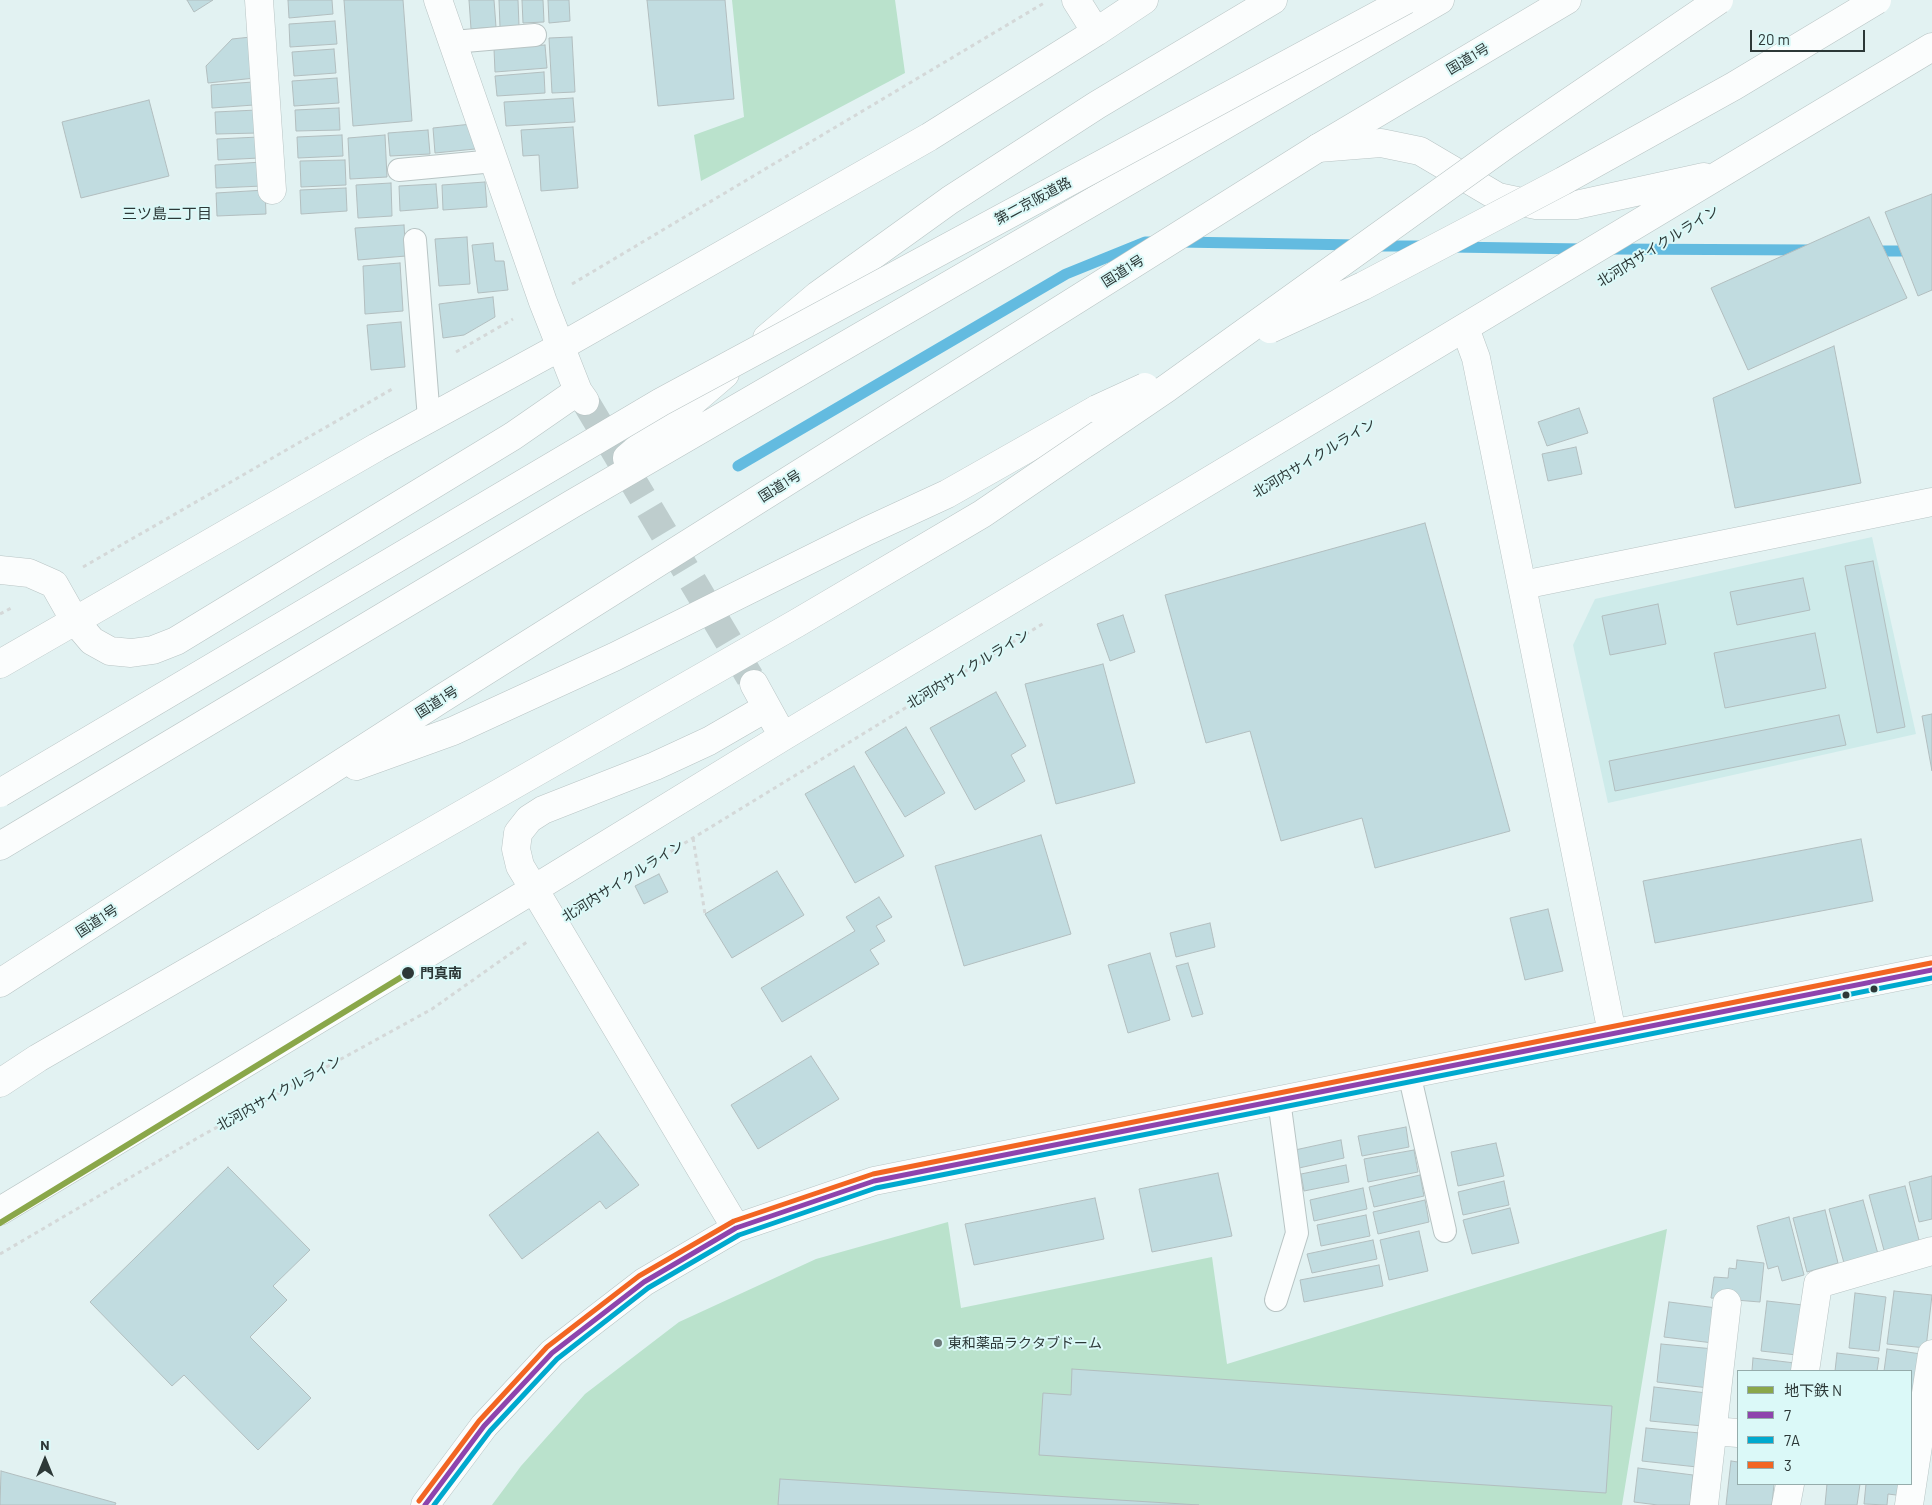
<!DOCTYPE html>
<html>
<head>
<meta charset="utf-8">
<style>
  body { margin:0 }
  #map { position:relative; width:1932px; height:1505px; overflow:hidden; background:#e2f2f2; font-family:Barlow,"Noto Sans JP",sans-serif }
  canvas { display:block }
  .legend { position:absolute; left:1737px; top:1370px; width:175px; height:115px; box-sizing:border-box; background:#dbf9f8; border:1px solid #95acab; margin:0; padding:6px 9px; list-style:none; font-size:15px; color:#2c3837 }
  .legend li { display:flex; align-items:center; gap:10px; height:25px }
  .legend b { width:25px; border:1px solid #95acab }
  .north { position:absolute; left:20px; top:1435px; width:50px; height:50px; -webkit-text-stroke:4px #dbf9f8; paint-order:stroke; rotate:0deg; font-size:14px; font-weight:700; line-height:20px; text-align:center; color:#2c3837 }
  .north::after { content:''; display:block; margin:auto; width:18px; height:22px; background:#2c3837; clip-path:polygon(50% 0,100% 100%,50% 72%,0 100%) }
  .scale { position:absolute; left:1750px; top:30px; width:115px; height:22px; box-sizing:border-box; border:2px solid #2c3837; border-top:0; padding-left:6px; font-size:15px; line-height:18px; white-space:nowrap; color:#2c3837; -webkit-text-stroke:4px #dbf9f8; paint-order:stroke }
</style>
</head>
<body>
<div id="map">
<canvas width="1932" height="1505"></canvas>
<ul class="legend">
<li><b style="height:6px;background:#8aa74a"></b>地下鉄 N</li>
<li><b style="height:6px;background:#8e44ad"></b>7</li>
<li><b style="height:6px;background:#00a9ce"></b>7A</li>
<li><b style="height:6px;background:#f26522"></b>3</li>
</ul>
<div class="north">N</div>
<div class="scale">20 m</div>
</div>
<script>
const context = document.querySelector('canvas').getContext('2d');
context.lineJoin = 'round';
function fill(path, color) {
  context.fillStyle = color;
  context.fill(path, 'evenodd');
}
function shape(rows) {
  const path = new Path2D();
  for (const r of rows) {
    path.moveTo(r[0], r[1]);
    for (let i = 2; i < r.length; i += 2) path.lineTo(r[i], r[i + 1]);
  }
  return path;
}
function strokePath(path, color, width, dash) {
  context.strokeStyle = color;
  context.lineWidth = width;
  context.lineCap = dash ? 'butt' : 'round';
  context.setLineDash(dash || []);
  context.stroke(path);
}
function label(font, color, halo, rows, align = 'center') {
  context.font = font + ' Barlow,"Noto Sans JP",sans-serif';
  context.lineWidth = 4;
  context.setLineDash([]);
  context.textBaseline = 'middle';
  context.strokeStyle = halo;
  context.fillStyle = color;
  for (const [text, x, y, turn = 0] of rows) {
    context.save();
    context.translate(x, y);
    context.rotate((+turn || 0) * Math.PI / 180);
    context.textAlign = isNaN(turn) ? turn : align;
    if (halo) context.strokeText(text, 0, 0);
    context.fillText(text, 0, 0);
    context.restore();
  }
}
fill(shape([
  [1872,537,1916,734,1608,803,1573,645,1595,599]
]), '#ceebea');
fill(shape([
  [732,0,895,0,905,73,701,181,694,135,744,117],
  [948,1222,961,1308,1212,1257,1227,1364,1667,1229,1622,1505,492,1505,521,1466,585,1394,679,1322,816,1259]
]), '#bae2cc');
strokePath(shape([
  [1179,242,1358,245],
  [1374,246,1423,246],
  [1451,247,1583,249],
  [1609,249,1810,250],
  [1871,251,1932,251],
  [738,466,1066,274,1145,242,1153,242]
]), '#63bbe0', 11);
const building = shape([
  [187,0,213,0,194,12,187,0],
  [288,0,332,0,333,14,289,18,288,0],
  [344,0,403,0,412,121,353,126,344,0],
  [469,0,494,0,496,27,471,29,469,0],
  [499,0,518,0,519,26,500,27,499,0],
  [522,0,543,0,544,22,523,23,522,0],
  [548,0,569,0,570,21,549,23,548,0],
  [647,0,725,0,734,99,658,106,647,0],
  [335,21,337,44,290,47,289,24,335,21],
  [251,37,255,78,208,83,206,66,232,39,251,37],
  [572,37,575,92,552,93,549,38,572,37],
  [545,45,547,68,495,72,494,49,545,45],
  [334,49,336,73,294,76,292,52,334,49],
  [544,72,545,93,497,96,495,76,544,72],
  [337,78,339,103,294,106,292,81,337,78],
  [253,82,254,105,212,108,211,85,253,82],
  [573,98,575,122,506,126,504,102,573,98],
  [149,100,169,176,81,198,62,122,149,100],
  [339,108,340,130,296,131,295,110,339,108],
  [257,110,258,133,216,134,215,112,257,110],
  [472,124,475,149,435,153,433,128,472,124],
  [573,127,578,188,541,191,539,155,523,156,521,130,573,127],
  [428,130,430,154,390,156,388,133,428,130],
  [342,135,343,156,298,158,297,137,342,135],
  [385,135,387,177,350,179,348,138,385,135],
  [259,137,260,158,218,160,217,139,259,137],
  [345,160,346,185,301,187,300,161,345,160],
  [262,162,263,186,216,188,215,165,262,162],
  [485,182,487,207,443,210,442,185,485,182],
  [391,183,392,216,358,218,356,185,391,183],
  [436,184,438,208,400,211,399,186,436,184],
  [346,188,347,211,301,214,300,190,346,188],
  [265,190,266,214,217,216,216,193,265,190],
  [1932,194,1932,290,1918,296,1885,212,1932,194],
  [1869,217,1907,298,1748,370,1711,288,1869,217],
  [404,225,406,256,358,260,355,228,404,225],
  [467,237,470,284,439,286,435,239,467,237],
  [493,243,495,261,504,261,508,290,478,293,472,245,493,243],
  [400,263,403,311,365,314,363,266,400,263],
  [493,297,495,317,464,335,443,338,439,304,493,297],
  [401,322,405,367,371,370,367,325,401,322],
  [1834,346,1861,483,1735,508,1713,398,1834,346],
  [1579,408,1588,433,1547,446,1538,422,1579,408],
  [1576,447,1582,474,1548,481,1542,454,1576,447],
  [1425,523,1510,831,1375,868,1362,818,1281,841,1250,731,1206,743,1165,595,1425,523],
  [1873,561,1905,727,1877,733,1845,566,1873,561],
  [1803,578,1810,610,1737,625,1730,592,1803,578],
  [1658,604,1666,644,1610,655,1602,616,1658,604],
  [1123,615,1135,652,1110,661,1097,624,1123,615],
  [1815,633,1826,688,1725,708,1714,653,1815,633],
  [1103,664,1135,783,1056,804,1025,684,1103,664],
  [996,692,1026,746,1011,755,1025,781,975,810,930,728,996,692],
  [1932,714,1932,771,1922,716,1932,714],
  [1839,715,1846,745,1615,791,1609,761,1839,715],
  [906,727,945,793,905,817,865,752,906,727],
  [854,766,904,856,855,883,805,794,854,766],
  [1041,835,1071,934,964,966,935,866,1041,835],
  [1861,839,1873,901,1655,943,1643,881,1861,839],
  [777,871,804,915,732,958,705,914,777,871],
  [659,874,668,892,644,904,635,886,659,874],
  [879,897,892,917,876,926,885,941,870,950,879,964,782,1022,761,988,855,931,846,917,879,897],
  [1548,909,1563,971,1525,980,1510,918,1548,909],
  [1210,923,1215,947,1176,957,1170,933,1210,923],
  [1150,953,1170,1020,1128,1033,1108,965,1150,953],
  [1188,963,1203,1014,1192,1017,1176,966,1188,963],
  [811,1056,839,1099,758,1149,731,1105,811,1056],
  [1406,1127,1409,1147,1362,1156,1358,1136,1406,1127],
  [598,1132,639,1185,606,1209,600,1201,522,1259,489,1215,598,1132],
  [1341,1140,1344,1158,1299,1168,1295,1150,1341,1140],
  [1496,1143,1504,1176,1458,1186,1451,1152,1496,1143],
  [1414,1150,1418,1172,1368,1182,1364,1159,1414,1150],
  [1346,1165,1349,1182,1304,1191,1301,1174,1346,1165],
  [228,1167,310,1250,273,1286,287,1300,250,1337,311,1398,258,1450,184,1375,172,1386,90,1302,228,1167],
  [1218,1173,1232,1236,1152,1252,1139,1189,1218,1173],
  [1420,1175,1424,1196,1374,1207,1369,1187,1420,1175],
  [1932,1176,1932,1219,1919,1222,1909,1182,1932,1176],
  [1504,1181,1509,1205,1463,1215,1458,1192,1504,1181],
  [1905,1186,1920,1244,1885,1254,1869,1195,1905,1186],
  [1363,1188,1367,1209,1314,1221,1310,1200,1363,1188],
  [1095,1198,1104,1239,974,1265,965,1224,1095,1198],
  [1425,1200,1429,1222,1378,1234,1373,1212,1425,1200],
  [1863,1200,1878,1254,1844,1263,1829,1209,1863,1200],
  [1510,1208,1519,1243,1472,1254,1463,1220,1510,1208],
  [1825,1210,1838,1263,1807,1272,1793,1218,1825,1210],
  [1366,1215,1370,1236,1321,1246,1317,1225,1366,1215],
  [1789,1217,1804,1275,1782,1281,1778,1266,1768,1269,1757,1226,1789,1217],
  [1419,1231,1428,1271,1389,1280,1380,1240,1419,1231],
  [1373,1240,1377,1259,1312,1273,1307,1254,1373,1240],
  [1737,1260,1764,1263,1760,1302,1711,1298,1714,1277,1728,1278,1729,1268,1736,1269,1737,1260],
  [1379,1265,1383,1286,1304,1302,1300,1280,1379,1265],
  [1894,1291,1932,1295,1926,1348,1887,1344,1894,1291],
  [1855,1293,1886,1297,1879,1351,1849,1348,1855,1293],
  [1767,1301,1803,1305,1797,1355,1761,1351,1767,1301],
  [1669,1302,1717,1308,1713,1343,1664,1337,1669,1302],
  [1661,1344,1714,1349,1709,1388,1657,1382,1661,1344],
  [1887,1349,1921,1354,1915,1399,1911,1398,1911,1371,1884,1371,1887,1349],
  [1837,1353,1879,1358,1877,1371,1835,1371,1837,1353],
  [1753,1358,1795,1363,1794,1371,1752,1371,1753,1358],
  [1072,1369,1612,1406,1606,1493,1039,1455,1043,1393,1071,1395,1072,1369],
  [1654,1387,1707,1393,1703,1426,1650,1421,1654,1387],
  [1646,1428,1700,1433,1697,1467,1642,1461,1646,1428],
  [1731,1461,1738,1462,1738,1484,1774,1484,1772,1505,1726,1505,1731,1461],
  [1638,1468,1693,1475,1690,1505,1658,1505,1634,1502,1638,1468],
  [1,1471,116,1503,115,1505,0,1505,1,1471],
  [780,1479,1199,1505,778,1505,780,1479],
  [1827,1484,1860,1484,1857,1505,1825,1505,1827,1484],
  [1866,1484,1905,1484,1904,1496,1888,1494,1887,1505,1864,1504,1866,1484]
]);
fill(building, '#c1dce0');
strokePath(building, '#b2bebf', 1);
strokePath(shape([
  [585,401,754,684]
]), '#becdcd', 28, [28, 14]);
const lane = shape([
  [453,42,535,35],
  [399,170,494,161],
  [415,240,429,419],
  [1409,1073,1445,1231],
  [1276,1300,1297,1233,1279,1100]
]);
const street = shape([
  [259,0,272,190],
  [438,0,543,302,578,391,585,401],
  [1076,0,1096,32],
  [1318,148,1381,143,1420,151,1498,197,1536,205,1576,205,1704,177],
  [0,570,29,573,54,584,75,621,92,641,110,651,131,653,153,650,176,641,513,436,578,391],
  [0,664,377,447,560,347,929,137,1096,32,1144,0],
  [754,684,776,724],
  [534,889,520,866,516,849,518,833,529,819,543,810,655,766,709,741,766,708],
  [0,1211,534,889,784,736,1932,47],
  [1805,1371,1818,1284,1932,1251],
  [1712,1431,1738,1433],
  [1704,1505,1727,1303],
  [1786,1505,1790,1484],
  [1909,1505,1932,1354]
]);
const secondary = shape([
  [1465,328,1476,358,1612,1033],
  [1523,585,1932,502],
  [534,889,736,1228],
  [425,1505,484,1426,552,1353,644,1282,736,1228,874,1181,1932,970]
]);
const highway = shape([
  [767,338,818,295,950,200,1097,105,1273,0],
  [627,458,725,374],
  [356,766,453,731,614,657,867,531,947,494,1097,409],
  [0,846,572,504,1440,0],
  [0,983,441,699,732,516,1318,148,1567,0],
  [0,1083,38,1058,270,924]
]);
strokePath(lane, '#b8c4c4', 24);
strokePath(street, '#b8c4c4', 29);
strokePath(secondary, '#b8c4c4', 29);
strokePath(highway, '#b8c4c4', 29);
strokePath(shape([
  [572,284,1044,3],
  [456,352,513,319],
  [83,567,394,388],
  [0,614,13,607],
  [693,838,705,914],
  [582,906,1044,623],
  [0,1254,201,1136,432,1009,527,942]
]), '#d4d8d8', 3, [4, 4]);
strokePath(lane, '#fbfdfd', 22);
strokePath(street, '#fbfdfd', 28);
strokePath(secondary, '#fbfdfd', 28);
strokePath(highway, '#fbfdfd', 28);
const highwayBridge = shape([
  [1270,329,1363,286,1563,181,1734,86,1877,0],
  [1097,409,1145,387],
  [0,793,661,402,1406,0],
  [270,924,797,623,982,514,1167,388,1507,144,1719,0]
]);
strokePath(highwayBridge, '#b8c4c4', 29, []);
strokePath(highwayBridge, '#fbfdfd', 28);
strokePath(shape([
  [425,1505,484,1426,552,1353,644,1282,736,1228,874,1181,1932,970]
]), '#8e44ad', 5);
strokePath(shape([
  [434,1505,490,1431,557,1359,648,1288,739,1235,876,1188,1932,978]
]), '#00a9ce', 5);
strokePath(shape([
  [419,1501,479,1421,547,1347,639,1276,734,1221,873,1174,1931,963]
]), '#f26522', 5);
strokePath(shape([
  [0,1223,408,973]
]), '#8aa74a', 6);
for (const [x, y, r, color] of [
  [408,973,7,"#2c3837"],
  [1874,989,4.5,"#2c3837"],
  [1846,995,4.5,"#2c3837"],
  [938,1343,5,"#6c7978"]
]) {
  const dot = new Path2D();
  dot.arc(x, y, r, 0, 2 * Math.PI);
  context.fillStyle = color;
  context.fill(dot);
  strokePath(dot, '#dbf9f8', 2);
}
label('14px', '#2c3837', '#dbf9f8', [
  ["国道1号",1468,59,-31],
  ["第二京阪道路",1033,201,-28],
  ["北河内サイクルライン",1658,246,-32],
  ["国道1号",1123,271,-32],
  ["北河内サイクルライン",1314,458,-31],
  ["国道1号",780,486,-32],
  ["北河内サイクルライン",968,669,-31],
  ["国道1号",437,702,-32],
  ["北河内サイクルライン",623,881,-32],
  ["国道1号",97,921,-33],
  ["北河内サイクルライン",279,1093,-29]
]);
label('bold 14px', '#2c3837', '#dbf9f8', [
  ["門真南",420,973]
], 'left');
label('14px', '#2c3837', '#dbf9f8', [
  ["東和薬品ラクタブドーム",948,1343]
], 'left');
label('15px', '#2c3837', '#dbf9f8', [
  ["三ツ島二丁目",167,214]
]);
</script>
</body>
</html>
